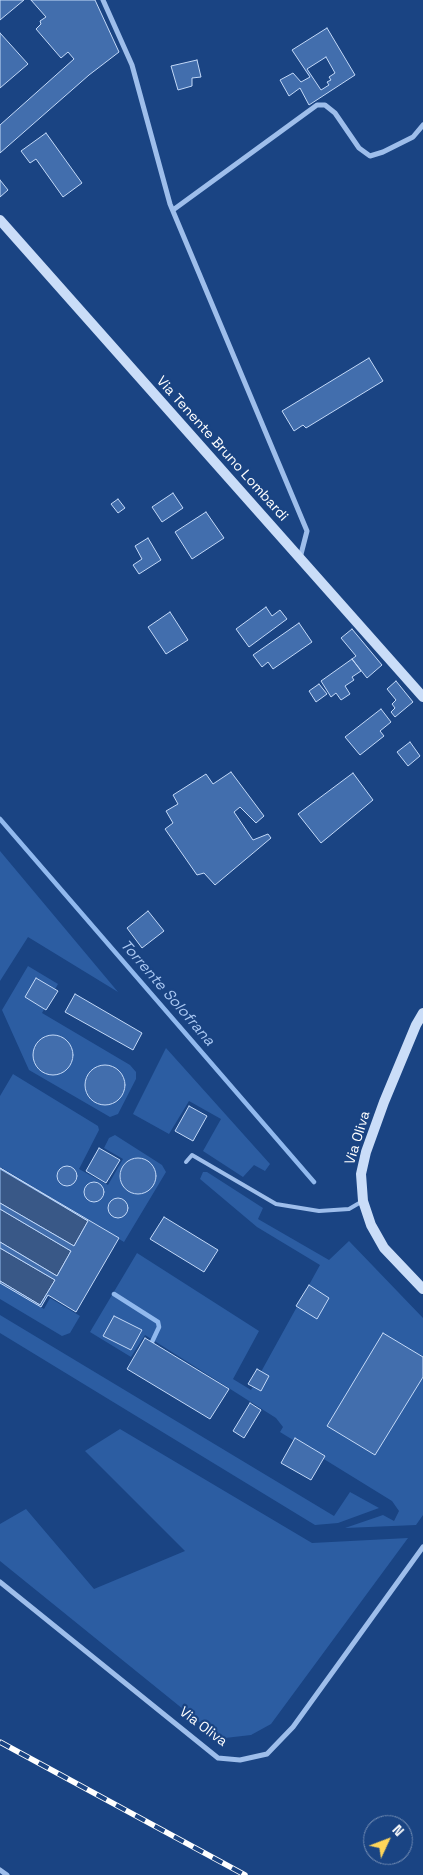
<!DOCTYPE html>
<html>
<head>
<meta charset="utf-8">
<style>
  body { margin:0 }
  #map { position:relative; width:423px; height:1875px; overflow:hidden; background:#1a4483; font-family:"Space Grotesk",sans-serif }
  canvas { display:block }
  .north { position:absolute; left:363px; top:1815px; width:50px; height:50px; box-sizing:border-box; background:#1a4483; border:1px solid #768fb5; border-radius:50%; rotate:47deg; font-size:14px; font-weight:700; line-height:20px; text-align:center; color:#fff }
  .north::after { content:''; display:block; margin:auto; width:18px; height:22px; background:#fed55a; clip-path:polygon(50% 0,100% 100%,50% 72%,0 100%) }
</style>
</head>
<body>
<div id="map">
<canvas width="423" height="1875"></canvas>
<div class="north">N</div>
</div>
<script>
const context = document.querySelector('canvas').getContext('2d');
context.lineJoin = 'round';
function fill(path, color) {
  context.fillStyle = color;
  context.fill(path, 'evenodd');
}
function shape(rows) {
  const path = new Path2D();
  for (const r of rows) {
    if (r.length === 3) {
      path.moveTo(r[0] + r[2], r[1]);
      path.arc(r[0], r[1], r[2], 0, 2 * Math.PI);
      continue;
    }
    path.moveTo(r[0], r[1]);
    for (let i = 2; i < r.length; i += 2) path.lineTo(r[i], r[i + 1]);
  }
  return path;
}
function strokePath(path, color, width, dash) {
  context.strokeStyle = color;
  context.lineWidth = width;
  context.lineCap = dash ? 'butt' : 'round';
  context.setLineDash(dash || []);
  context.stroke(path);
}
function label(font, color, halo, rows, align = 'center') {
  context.font = font + ' "Space Grotesk",sans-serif';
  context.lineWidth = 4.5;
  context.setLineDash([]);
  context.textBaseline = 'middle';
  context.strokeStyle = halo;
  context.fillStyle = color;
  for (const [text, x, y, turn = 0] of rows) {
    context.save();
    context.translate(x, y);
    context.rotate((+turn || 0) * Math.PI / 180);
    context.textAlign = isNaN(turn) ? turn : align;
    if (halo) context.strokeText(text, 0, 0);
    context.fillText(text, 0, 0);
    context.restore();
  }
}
fill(shape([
  [0,851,118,992,28,937,0,981],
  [28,966,58,984,42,1013,130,1065,136,1072,136,1079,118,1114,110,1117,29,1070,2,1010],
  [166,1048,270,1164,265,1171,254,1165,243,1177,203,1151,221,1119,189,1101,169,1134,133,1114],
  [13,1074,98,1126,99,1130,79,1169,108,1185,123,1159,104,1148,109,1138,115,1135,162,1165,166,1172,124,1242,0,1167,0,1096],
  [203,1172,207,1172,263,1208,258,1219,329,1260,349,1241,423,1318,423,1515,416,1525,345,1528,383,1515,394,1521,399,1511,392,1501,280,1432,283,1427,276,1418,145,1335,131,1357,90,1332,137,1253,259,1331,233,1379,251,1390,320,1265,257,1227,200,1179],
  [0,1283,44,1309,50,1298,80,1316,70,1333,62,1336,0,1299],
  [0,1315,334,1516,350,1492,379,1508,338,1523,315,1525,0,1333],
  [120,1429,312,1543,408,1538,271,1724,251,1735,225,1738,199,1722,0,1561,0,1524,26,1509,94,1589,185,1551,85,1451]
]), '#2c5da2');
const water = shape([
  [0,1169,88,1221,74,1246,0,1203,0,1169],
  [0,1209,71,1251,57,1276,0,1242,0,1209],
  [0,1248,55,1280,40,1305,0,1281,0,1248]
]);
fill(water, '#395887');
strokePath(water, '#91b9ee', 1);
strokePath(shape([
  [0,819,314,1182],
  [114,1294,158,1322,159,1327,152,1342]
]), '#91b9ee', 4.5);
const building = shape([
  [0,0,24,0,0,20,0,0],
  [31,0,95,0,119,52,89,75,0,153,0,125,74,59,68,52,61,58,36,29,41,24,40,21,46,17,31,0],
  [327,28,355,75,309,105,300,88,289,96,280,80,293,73,301,82,310,77,292,50,327,28],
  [326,57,335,73,329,77,331,80,327,82,329,85,321,90,307,69,326,57],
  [0,33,28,64,0,88,0,33],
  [197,60,201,77,192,78,192,86,178,90,171,66,197,60],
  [46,133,82,183,63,197,36,159,30,163,21,151,46,133],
  [0,180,8,190,0,197,0,180],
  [369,358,383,381,306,428,303,425,294,431,282,411,369,358],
  [173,493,183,508,162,522,152,507,173,493],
  [118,499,125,508,118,513,111,504,118,499],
  [206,512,224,538,192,559,175,532,206,512],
  [148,538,161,560,139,574,133,565,142,559,135,546,148,538],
  [266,607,272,616,280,610,287,619,249,647,236,629,266,607],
  [170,612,188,640,166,654,148,627,170,612],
  [299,623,312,642,273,669,268,662,262,667,253,655,299,623],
  [352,629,382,665,367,678,352,659,356,656,341,638,352,629],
  [352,659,361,671,352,677,354,680,345,686,350,694,341,700,336,693,331,697,321,681,352,659],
  [396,681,413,702,395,717,391,712,395,708,392,704,396,700,387,689,396,681],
  [319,684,327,694,316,702,309,691,319,684],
  [381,709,391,722,380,731,384,736,360,755,345,737,381,709],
  [410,742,420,756,408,766,397,752,410,742],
  [231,772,264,816,256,823,240,807,234,812,253,840,268,834,271,838,215,885,204,873,197,875,165,829,173,823,166,811,178,804,173,795,206,774,213,784,231,772],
  [353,773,373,800,321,843,298,814,353,773],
  [148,911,164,931,142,948,127,928,148,911],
  [36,978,58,991,46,1010,25,997,36,978],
  [75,994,142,1033,133,1050,65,1012,75,994],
  [53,1055,20],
  [105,1085,20],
  [189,1106,207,1116,193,1141,175,1131,189,1106],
  [99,1148,120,1160,106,1183,86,1171,99,1148],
  [138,1176,18],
  [67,1176,10],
  [0,1168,119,1238,76,1312,48,1295,41,1307,0,1283,0,1281,40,1305,55,1280,0,1248,0,1242,57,1276,71,1251,0,1209,0,1203,74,1246,88,1221,0,1168],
  [94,1192,10],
  [118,1208,10],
  [164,1217,218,1250,204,1272,150,1239,164,1217],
  [309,1285,329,1298,317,1319,296,1306,309,1285],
  [114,1316,142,1330,131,1350,103,1336,114,1316],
  [383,1333,423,1357,423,1377,375,1455,327,1426,383,1333],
  [145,1338,229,1389,210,1419,127,1369,145,1338],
  [257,1369,269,1376,261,1391,248,1384,257,1369],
  [250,1403,261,1410,244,1438,233,1431,250,1403],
  [295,1438,325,1456,311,1480,281,1463,295,1438]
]);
fill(building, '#426ead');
strokePath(building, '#c3d9f8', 1);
strokePath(shape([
  [186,1162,192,1155,276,1204,319,1211,349,1209,361,1202]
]), '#9ebeeb', 4);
strokePath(shape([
  [103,0,132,65,170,204,307,531,300,558],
  [173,210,317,105,325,105,335,113,359,148,370,156,383,152,413,137,423,125],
  [0,1582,218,1758,240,1760,267,1754,293,1727,423,1547],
  [0,1870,7,1875]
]), '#9ebeeb', 5);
strokePath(shape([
  [0,220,423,697],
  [423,1013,416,1025,384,1102,366,1152,361,1174,363,1201,371,1225,384,1248,423,1289]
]), '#caddf8', 10);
const rail = shape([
  [0,1742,245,1875]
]);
strokePath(rail, '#fff', 5.5);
strokePath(rail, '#1a4483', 4, [11]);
label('14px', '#fff', '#1a4483', [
  ["Via Tenente Bruno Lombardi",222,449,48],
  ["Via Oliva",358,1138,-73],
  ["Via Oliva",203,1727,37]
]);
label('italic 15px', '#aac8f3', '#1a4483', [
  ["Torrente Solofrana",167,993,49]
]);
</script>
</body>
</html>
